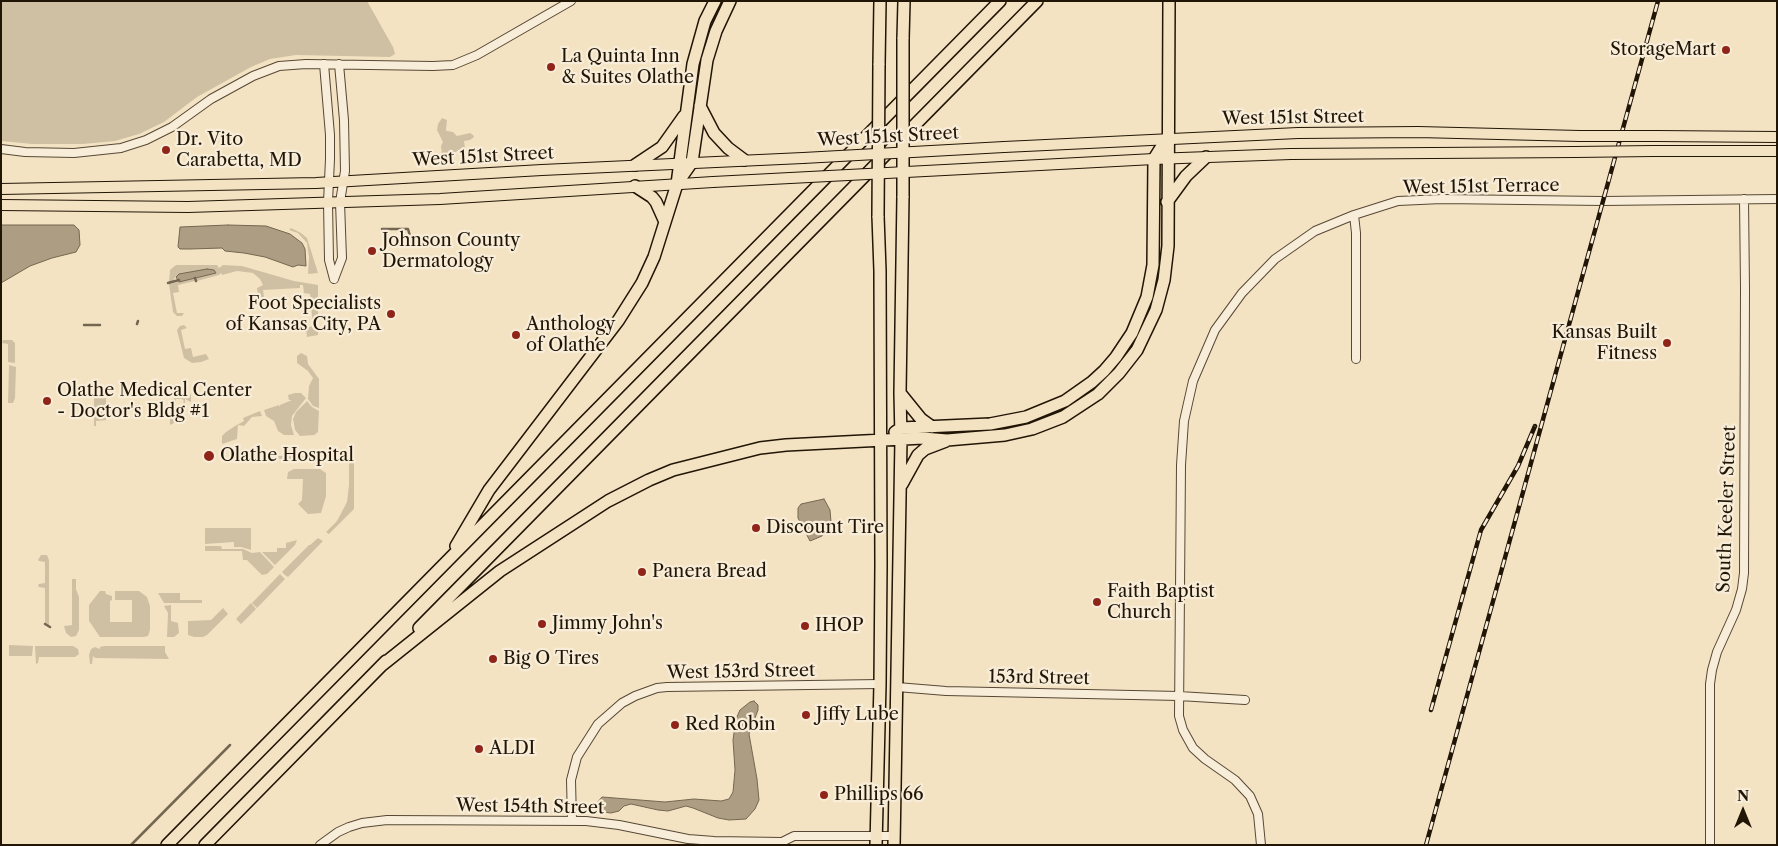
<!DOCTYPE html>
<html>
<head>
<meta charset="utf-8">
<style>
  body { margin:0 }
  #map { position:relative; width:1778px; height:846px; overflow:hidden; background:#f4e3c3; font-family:"Libre Caslon Text",serif }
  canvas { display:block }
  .frame { position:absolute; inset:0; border:2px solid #211506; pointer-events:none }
  .north { position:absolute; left:1718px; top:786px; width:50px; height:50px; -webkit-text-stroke:4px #f8edd8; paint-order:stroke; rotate:0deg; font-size:14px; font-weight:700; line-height:20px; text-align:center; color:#211506 }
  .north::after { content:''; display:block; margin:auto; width:18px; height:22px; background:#211506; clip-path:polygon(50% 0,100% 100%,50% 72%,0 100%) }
</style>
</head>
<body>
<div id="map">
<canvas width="1778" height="846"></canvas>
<div class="frame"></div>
<div class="north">N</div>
</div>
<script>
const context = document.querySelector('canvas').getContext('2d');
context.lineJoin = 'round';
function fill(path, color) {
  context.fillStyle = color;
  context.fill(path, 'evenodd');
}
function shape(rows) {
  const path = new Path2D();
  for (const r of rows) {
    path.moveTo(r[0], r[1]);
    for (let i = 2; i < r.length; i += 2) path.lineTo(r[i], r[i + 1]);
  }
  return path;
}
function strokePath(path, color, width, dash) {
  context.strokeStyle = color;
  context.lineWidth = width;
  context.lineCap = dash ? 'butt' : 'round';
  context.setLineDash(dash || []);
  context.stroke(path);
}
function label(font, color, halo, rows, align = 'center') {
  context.font = font + ' "Libre Caslon Text",serif';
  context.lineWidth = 4.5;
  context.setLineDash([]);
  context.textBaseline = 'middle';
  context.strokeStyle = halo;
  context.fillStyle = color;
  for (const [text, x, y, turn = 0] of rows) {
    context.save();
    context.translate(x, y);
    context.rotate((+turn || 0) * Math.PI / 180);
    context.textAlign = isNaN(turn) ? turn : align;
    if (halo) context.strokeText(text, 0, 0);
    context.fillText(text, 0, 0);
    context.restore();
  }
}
fill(shape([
  [1,1,367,1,393,47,395,54,390,57,296,55,270,59,251,67,197,97,164,122,139,134,115,141,83,144,32,144,1,141],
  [442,118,447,120,446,130,447,131,453,132,457,136,470,133,473,135,474,137,470,140,464,141,465,148,453,153,444,155,442,154,441,146,443,142,437,130,438,124],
  [291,228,301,233,307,238,318,273,308,274,309,257,307,243,298,233,289,230],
  [176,265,217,265,219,268,223,265,242,266,294,281,318,285,318,335,307,337,306,328,313,326,310,294,304,293,303,285,300,285,300,288,263,290,264,297,261,297,258,296,257,288,263,285,260,279,253,273,237,271,222,275,221,273,219,275,197,281,196,278,216,273,214,270,207,269,179,274,176,276,173,281,169,282,170,270],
  [194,278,195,281,178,285,179,292,173,293,177,313,184,313,182,316,177,316,173,312,169,284],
  [184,325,187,328,181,330,185,349,191,348,193,357,206,354,209,359,201,362,192,363,184,358,177,330,180,326],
  [3,340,12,340,15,343,15,363,8,362,8,344,2,343],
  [301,353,307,356,308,364,319,379,319,408,313,406,308,399,309,386,313,378,308,371,297,363,297,356],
  [9,365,16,367,15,398,13,403,8,403],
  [191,393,191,402,185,399,185,403,183,403,184,401,182,399,176,399,175,421,174,423,170,425,170,417,173,414,169,401,175,398,189,398],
  [295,393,301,393,306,398,292,416,291,425,294,435,284,435,278,431,274,421,266,416,264,410,279,405,280,407,280,405,292,400,289,400,288,395],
  [94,398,106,398,106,420,108,420,96,421,96,426,94,426],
  [307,401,312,407,319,411,318,432,314,435,300,436,295,430,293,419,296,412],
  [260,411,262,416,252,417,244,426,238,425,237,439,222,444,222,436,226,432,235,426,244,421,243,418],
  [231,450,244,450,255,456,314,456,314,459,231,459],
  [349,461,354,462,354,509,329,534,326,532,337,521,347,502,349,485],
  [294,469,320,469,326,473,326,496,321,513,308,514,298,504,302,500,303,479,287,479,288,472],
  [205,528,251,528,251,550,241,547,234,547,234,542,205,544],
  [318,538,323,541,288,577,285,575,282,572,309,545,310,545],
  [297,540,295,545,275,565,262,552,277,552,277,548,286,548,286,543],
  [205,546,221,546,222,549,243,549,252,553,260,552,274,567,267,574,262,575,247,560,243,560,242,551,205,551],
  [41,555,47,555,49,560,49,626,45,624,45,588,39,587,38,585,39,584,45,583,45,562,39,561,38,560],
  [280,574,285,579,257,608,252,603],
  [72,579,76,579,76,589,79,597,79,630,76,636,71,637,66,633,64,626,72,625],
  [100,591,105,591,106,594,112,596,112,600,110,601,110,622,132,622,132,600,115,600,115,591,139,591,147,597,150,606,150,630,148,636,144,637,100,637,89,621,89,605],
  [158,593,180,593,180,600,202,600,202,603,164,603],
  [251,603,256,609,241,624,236,619],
  [171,605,171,621,178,623,179,633,174,637,167,637,168,613,164,606],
  [223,608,228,614,207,635,203,637,194,637,188,635,188,621,211,620],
  [9,645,33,646,32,656,9,656],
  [35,646,73,646,78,649,79,654,75,657,39,657,38,663,36,664],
  [104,646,165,646,165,652,169,659,95,658,93,656,92,664,90,664,89,655,91,649,95,647,100,649,100,647]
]), '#d0c0a3');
const water = shape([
  [1,225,74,225,79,230,80,245,76,252,52,258,30,266,1,283,1,225],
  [228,225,266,226,290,234,302,243,305,249,306,266,298,265,293,267,265,257,244,253,225,251,222,248,190,249,180,249,178,247,180,227,228,225],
  [207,269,214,270,216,273,179,282,176,277,179,274,207,269],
  [824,499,830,510,831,522,827,530,822,536,810,541,798,518,798,508,801,504,824,499],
  [754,701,758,705,758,710,749,734,757,779,759,800,755,809,746,819,729,820,718,818,693,808,686,806,668,811,658,810,631,804,624,806,619,811,611,813,603,812,597,803,602,797,665,802,694,799,721,801,729,799,733,792,735,770,733,740,736,719,740,710,750,702,754,701]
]);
fill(water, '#ac9d83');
strokePath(water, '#746751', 1);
strokePath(shape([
  [382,229,408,229,410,236],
  [195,278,196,281],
  [168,283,179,280],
  [137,324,138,321],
  [84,325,100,325],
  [45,624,50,627],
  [131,845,230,745]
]), '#746751', 2.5);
const minor = shape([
  [324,64,330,135,330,159,328,202,329,260,334,279],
  [1,149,25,152,74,153,121,148,146,140,172,127,211,99,253,76,279,66,306,64,433,66,453,65,477,55,571,1],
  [1354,215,1356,233,1356,359],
  [334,279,342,258,340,202,345,171,344,120,339,64],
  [897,687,946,691,1179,696,1245,700],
  [572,821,571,780,577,757,598,724,622,703,635,696,657,688,667,687,880,684],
  [320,845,338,832,349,827,362,823,387,820,586,821,619,825,688,839,714,841,782,842,794,836,894,836],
  [1261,845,1258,814,1250,796,1235,780,1205,759,1193,748,1183,730,1179,716,1181,465,1184,421,1193,381,1215,330,1242,293,1275,259,1315,231,1354,215,1398,201,1442,199,1603,201,1777,199],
  [1710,845,1710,684,1712,670,1717,652,1736,610,1742,589,1744,573,1745,288,1744,199]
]);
const major = shape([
  [1656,136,1777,137],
  [1004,147,1298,133,1418,132,1580,136],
  [1653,151,1777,151],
  [964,169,1154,159,1291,154,1575,152],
  [1,189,316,183,542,170,803,158],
  [1,205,188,207,440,199,713,182]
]);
const highway = shape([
  [903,39,904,1],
  [879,65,880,1],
  [700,106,714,133,728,148,744,160],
  [635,165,662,147,684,116],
  [678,182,692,162,707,60,716,31,730,1],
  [635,186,652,197,656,202,665,222],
  [1167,202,1186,176,1206,157],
  [900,393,921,419,932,427],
  [895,432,901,428,990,424,1026,417,1065,401,1092,382,1104,371,1116,357,1132,333,1147,297,1153,265,1154,159,1167,138],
  [902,484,918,455,925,449,946,441],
  [456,546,489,490,618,321,642,283,654,257,677,184,693,64,705,21,715,1],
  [419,628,1037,1],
  [381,666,500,571,608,501,649,480,673,470,760,448,786,445,923,438,947,440,1005,435,1032,429,1063,417,1098,394,1119,373,1137,350,1156,310,1164,280,1168,246,1169,1],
  [167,845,1000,1],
  [205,845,386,661],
  [876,845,880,684,881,565,880,271,878,216],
  [894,845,901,439,900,393,903,196]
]);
strokePath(minor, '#564835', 10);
strokePath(major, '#211506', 12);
strokePath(highway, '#211506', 14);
strokePath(minor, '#f8edd8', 8);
strokePath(major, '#f4e3c3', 10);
strokePath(highway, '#f4e3c3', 11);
const rail = shape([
  [1431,710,1481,530,1518,466,1535,426],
  [1426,845,1658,1]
]);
strokePath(rail, '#211506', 4.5);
strokePath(rail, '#f8edd8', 2.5, [8]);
const majorBridge = shape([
  [1580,136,1656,136],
  [1575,152,1653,151],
  [803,158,1004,147],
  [713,182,964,169]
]);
const highwayBridge = shape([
  [903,39,903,196],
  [878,216,879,65]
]);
strokePath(majorBridge, '#211506', 12, []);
strokePath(highwayBridge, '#211506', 14, []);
strokePath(majorBridge, '#f4e3c3', 10);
strokePath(highwayBridge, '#f4e3c3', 11);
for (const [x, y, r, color] of [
  [1726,50,5,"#8f2418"],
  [551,67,5,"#8f2418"],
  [166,150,5,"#8f2418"],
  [372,251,5,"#8f2418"],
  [391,314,5,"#8f2418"],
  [516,335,5,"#8f2418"],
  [1667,343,5,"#8f2418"],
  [47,401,5,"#8f2418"],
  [209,456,6,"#8f2418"],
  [756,528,5,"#8f2418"],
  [642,572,5,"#8f2418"],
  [1097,602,5,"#8f2418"],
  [542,624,5,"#8f2418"],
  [805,626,5,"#8f2418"],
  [493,659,5,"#8f2418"],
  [806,715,5,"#8f2418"],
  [675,725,5,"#8f2418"],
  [479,749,5,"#8f2418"],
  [824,795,5,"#8f2418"]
]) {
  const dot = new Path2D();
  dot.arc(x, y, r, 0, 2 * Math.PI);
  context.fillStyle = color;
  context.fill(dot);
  strokePath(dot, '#f8edd8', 2);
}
label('18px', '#211506', '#f8edd8', [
  ["StorageMart",1716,50,"right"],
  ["La Quinta Inn",561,57],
  ["& Suites Olathe",561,78],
  ["Dr. Vito",176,140],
  ["Carabetta, MD",176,161],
  ["Johnson County",382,241],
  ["Dermatology",382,262],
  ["Foot Specialists",381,304,"right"],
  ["of Kansas City, PA",381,325,"right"],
  ["Anthology",526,325],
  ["of Olathe",526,346],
  ["Kansas Built",1657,333,"right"],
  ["Fitness",1657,354,"right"],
  ["Olathe Medical Center",57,391],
  ["- Doctor's Bldg #1",57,412],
  ["Olathe Hospital",220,456],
  ["Discount Tire",766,528],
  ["Panera Bread",652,572],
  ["Faith Baptist",1107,592],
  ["Church",1107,613],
  ["Jimmy John's",552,624],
  ["IHOP",815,626],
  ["Big O Tires",503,659],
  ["Jiffy Lube",816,715],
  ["Red Robin",685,725],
  ["ALDI",489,749],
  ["Phillips 66",834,795]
], 'left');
label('18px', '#211506', '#f8edd8', [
  ["West 151st Street",1293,118,-1],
  ["West 151st Street",888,137,-3],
  ["West 151st Street",483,157,-3],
  ["West 151st Terrace",1481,187,-1],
  ["South Keeler Street",1727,509,-88],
  ["West 153rd Street",741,672,-1],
  ["153rd Street",1039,678,1],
  ["West 154th Street",530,807,1]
]);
</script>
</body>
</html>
